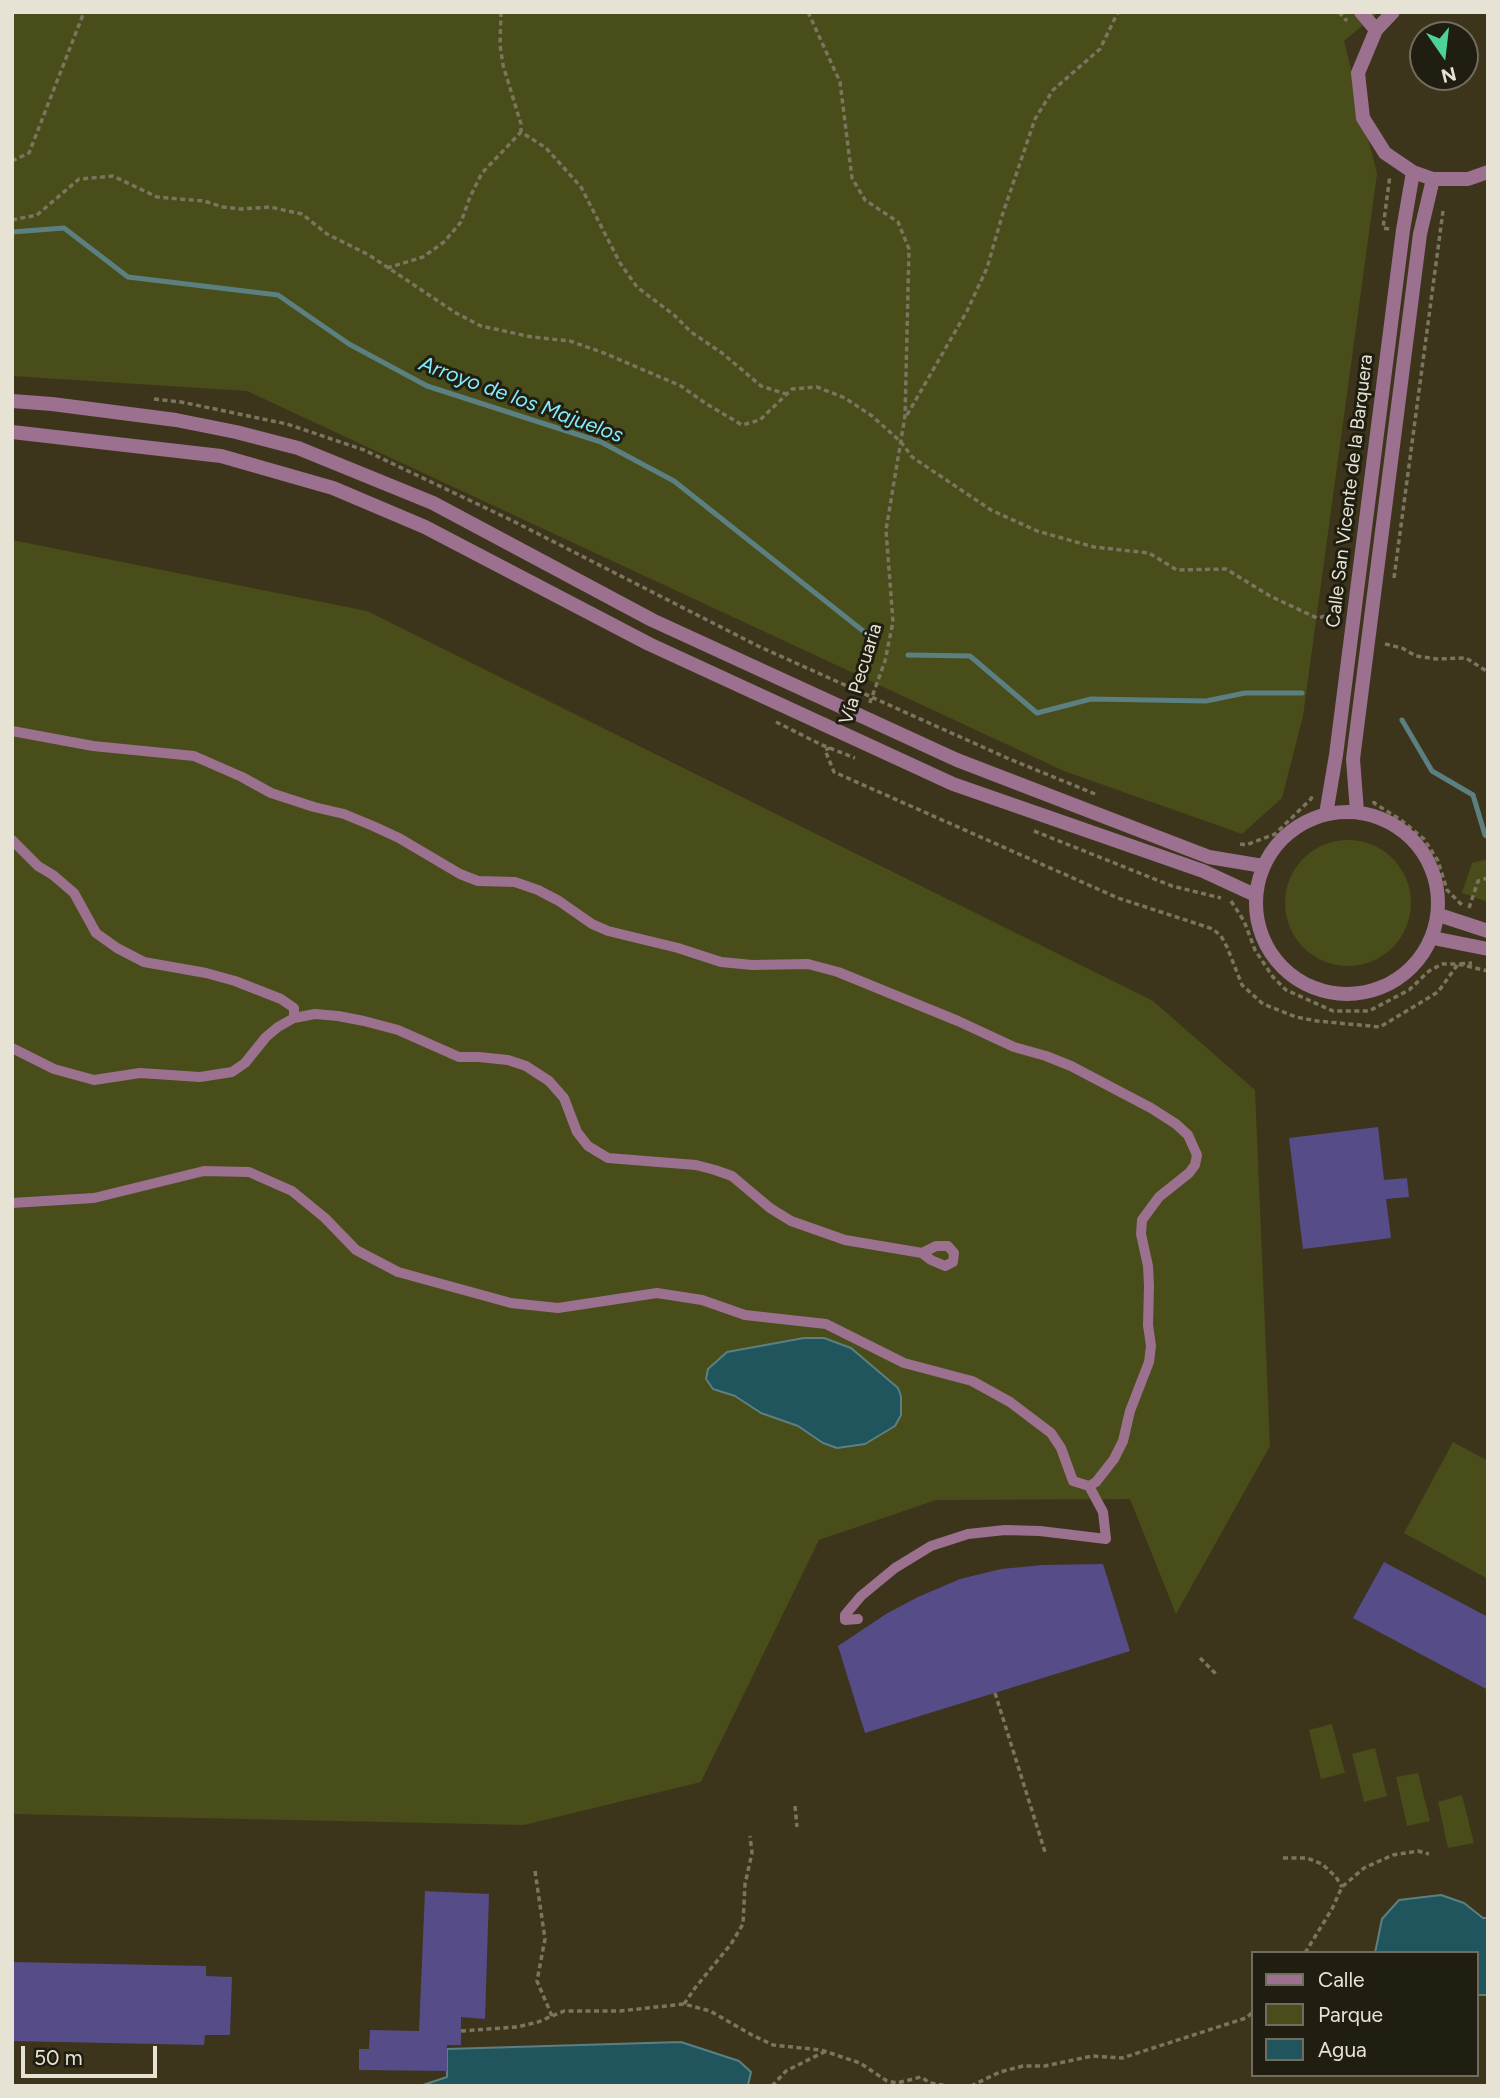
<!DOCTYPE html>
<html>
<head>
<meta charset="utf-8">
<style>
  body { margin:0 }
  #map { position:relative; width:1500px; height:2098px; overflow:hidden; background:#3c351b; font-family:Figtree,sans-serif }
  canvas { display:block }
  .frame { position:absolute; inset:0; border:14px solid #e7e3d4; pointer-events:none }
  .legend { position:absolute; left:1251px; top:1951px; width:228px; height:126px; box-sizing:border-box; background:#201d11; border:2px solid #706c5f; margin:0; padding:9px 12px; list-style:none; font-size:21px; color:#e7e3d4 }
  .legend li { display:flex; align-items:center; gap:14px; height:35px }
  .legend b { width:35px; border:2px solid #706c5f }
  .north { position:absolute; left:1409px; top:21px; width:70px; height:70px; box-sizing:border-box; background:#201d11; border:2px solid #706c5f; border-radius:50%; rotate:166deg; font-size:19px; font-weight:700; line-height:28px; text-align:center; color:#e7e3d4 }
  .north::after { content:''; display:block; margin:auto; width:24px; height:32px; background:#4dd39a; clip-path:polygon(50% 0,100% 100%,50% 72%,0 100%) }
  .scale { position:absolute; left:21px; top:2046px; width:136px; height:32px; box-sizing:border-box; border:4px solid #e7e3d4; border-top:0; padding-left:9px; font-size:21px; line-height:24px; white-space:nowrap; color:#e7e3d4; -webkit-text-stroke:5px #201d11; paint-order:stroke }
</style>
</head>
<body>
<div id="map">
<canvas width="1500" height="2098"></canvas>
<div class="frame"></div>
<ul class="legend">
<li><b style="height:9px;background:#9c708f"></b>Calle</li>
<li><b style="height:19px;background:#484d19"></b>Parque</li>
<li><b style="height:19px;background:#20555e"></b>Agua</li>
</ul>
<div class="north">N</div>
<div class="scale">50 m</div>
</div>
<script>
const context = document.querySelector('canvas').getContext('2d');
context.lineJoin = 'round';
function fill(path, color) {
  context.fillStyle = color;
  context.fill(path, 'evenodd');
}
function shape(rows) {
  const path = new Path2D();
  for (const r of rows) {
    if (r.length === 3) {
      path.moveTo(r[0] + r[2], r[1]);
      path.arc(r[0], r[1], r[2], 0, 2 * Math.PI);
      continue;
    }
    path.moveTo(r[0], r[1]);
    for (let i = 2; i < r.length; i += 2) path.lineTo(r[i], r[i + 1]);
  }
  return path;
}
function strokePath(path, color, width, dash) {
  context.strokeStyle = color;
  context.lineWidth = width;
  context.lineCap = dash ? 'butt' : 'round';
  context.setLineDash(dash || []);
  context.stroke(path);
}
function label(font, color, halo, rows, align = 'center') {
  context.font = font + ' Figtree,sans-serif';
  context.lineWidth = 6;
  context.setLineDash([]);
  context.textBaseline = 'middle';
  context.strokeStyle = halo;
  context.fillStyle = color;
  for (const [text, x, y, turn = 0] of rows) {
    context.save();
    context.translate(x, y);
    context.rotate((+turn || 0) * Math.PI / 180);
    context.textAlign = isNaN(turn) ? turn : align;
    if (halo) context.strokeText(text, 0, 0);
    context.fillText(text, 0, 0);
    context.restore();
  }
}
fill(shape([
  [12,12,1379,12,1344,41,1377,174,1303,716,1282,798,1242,834,1064,771,247,391,12,376],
  [12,540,367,611,1153,1001,1255,1090,1270,1446,1176,1614,1130,1499,936,1500,819,1540,701,1782,524,1825,12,1814],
  [1348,903,63],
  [1488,859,1488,902,1462,893,1472,863],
  [1453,1442,1488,1461,1488,1579,1404,1533],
  [1332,1724,1345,1773,1321,1779,1309,1730],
  [1375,1748,1387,1796,1364,1802,1352,1754],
  [1418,1773,1430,1821,1407,1826,1396,1777],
  [1462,1795,1474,1843,1448,1848,1438,1802]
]), '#484d19');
const water = shape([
  [804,1338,824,1338,851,1348,898,1388,901,1396,901,1415,895,1426,865,1444,837,1448,823,1443,798,1426,761,1413,735,1396,713,1389,706,1379,708,1369,727,1352,804,1338],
  [1441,1895,1464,1903,1483,1918,1488,1918,1488,1995,1477,1995,1477,1953,1375,1953,1382,1919,1399,1900,1441,1895],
  [681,2042,739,2061,751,2072,748,2085,420,2086,447,2077,447,2049,681,2042]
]);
fill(water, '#20555e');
strokePath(water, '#5c8081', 2);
strokePath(shape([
  [12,232,64,228,128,277,278,295,349,344,427,386,601,442,674,481,872,638],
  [908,655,970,656,1037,713,1091,699,1206,701,1245,693,1302,693],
  [1402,720,1432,771,1473,795,1485,835,1488,837]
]), '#5c8081', 5);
fill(shape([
  [1378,1127,1384,1180,1407,1178,1409,1197,1386,1199,1391,1238,1303,1249,1289,1138],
  [1384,1562,1488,1617,1488,1690,1353,1618],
  [1103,1564,1130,1651,865,1733,838,1646,886,1614,918,1597,960,1579,1001,1569,1043,1565],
  [425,1891,489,1894,485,2019,461,2017,461,2045,447,2045,447,2071,359,2070,359,2049,369,2049,370,2030,419,2031],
  [12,1962,206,1966,206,1976,232,1977,230,2035,205,2035,204,2045,12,2041]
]), '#564c88');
strokePath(shape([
  [501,12,500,45,503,65,521,124,521,132,546,148,581,187,620,263,637,287,674,315,691,332,722,353,761,386,786,394],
  [808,12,840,82,852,178,865,200,898,222,909,249,905,416,886,530,893,622,885,661,869,705],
  [1339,12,1347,21],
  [12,161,29,153,84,12],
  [12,220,37,215,79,179,113,176,157,197,204,201,223,207,241,209,270,207,302,214,327,234,369,255,456,313,481,326,532,337,570,341,604,353,681,386,705,403,742,425,760,420,792,389,817,387,845,398,872,416,901,442,912,457,991,510,1037,531,1094,547,1149,553,1177,570,1226,569,1270,596,1317,618,1339,613],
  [1389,229,1383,228,1390,175],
  [387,268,423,257,444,242,461,222,470,197,482,173,521,132],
  [154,399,181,402,287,424,364,450,513,521,758,646,1007,758,1095,794],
  [907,415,967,311,987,268,1002,216,1035,119,1053,90,1100,49,1118,12],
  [1394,578,1443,211],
  [1385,644,1402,648,1416,656,1437,659,1466,658,1488,672],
  [776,722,822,745,855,758],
  [830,748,825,750,834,772,1118,898,1213,929,1221,936,1227,947,1242,985,1263,1004,1296,1017,1317,1021,1380,1027,1438,992,1458,964,1472,963],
  [1374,801,1374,803,1401,820,1424,839,1438,861,1447,890,1463,906],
  [1034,831,1172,886,1221,898],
  [1240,844,1246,845,1275,834,1311,799,1312,796],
  [1231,901,1244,921,1255,950,1273,977,1286,990,1333,1011,1369,1011,1409,990,1429,971,1442,964,1458,964,1488,971],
  [1469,908,1478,881,1488,878],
  [1200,1658,1216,1674],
  [995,1693,1045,1852],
  [795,1806,797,1827],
  [1283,1858,1307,1858,1322,1864,1336,1877,1342,1887],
  [535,1871,545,1939,537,1981,552,2016],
  [1305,1953,1332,1909,1342,1887,1364,1868,1393,1855,1418,1851,1429,1854],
  [684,2004,695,1988,731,1944,743,1924,745,1884,752,1853,750,1836],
  [461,2031,517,2027,538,2022,564,2011,620,2011,684,2004,710,2011,752,2035,773,2045,821,2050,860,2063,887,2081,897,2083,921,2077,930,2083,949,2086],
  [772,2086,786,2071,826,2051],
  [971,2086,1000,2072,1023,2066,1045,2066,1092,2056,1122,2058,1246,2018,1253,2012]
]), '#7b755f', 3.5, [5, 3.5]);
strokePath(shape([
  [12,731,93,746,194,756,242,777,271,793,314,807,344,814,373,826,399,838,460,874,478,881,515,882,538,890,559,901,592,924,608,931,678,948,721,962,752,965,808,964,838,972,958,1021,1014,1047,1046,1056,1071,1066,1151,1108,1176,1124,1188,1135,1197,1155,1195,1165,1189,1173,1159,1197,1142,1220,1141,1234,1148,1266,1149,1286,1148,1325,1151,1346,1149,1362,1130,1411,1123,1441,1114,1459,1096,1482,1089,1486],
  [12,840,38,866,53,875,74,893,96,933,117,948,144,962,206,973,235,981,281,999,294,1008,294,1018],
  [12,1048,54,1069,94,1080,140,1073,200,1077,232,1072,245,1063,266,1037,278,1027,294,1018,315,1014,338,1016,364,1021,398,1030,459,1057,479,1057,508,1060,526,1066,549,1081,564,1098,577,1132,588,1146,608,1158,696,1165,715,1170,732,1176,770,1208,791,1221,845,1240,922,1253,931,1260,945,1266,953,1262,954,1253,948,1246,936,1246,922,1253],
  [12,1203,94,1198,204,1171,249,1172,292,1191,325,1218,356,1250,398,1272,511,1303,558,1308,657,1293,702,1300,745,1315,826,1324,904,1363,972,1381,1010,1402,1051,1433,1061,1448,1073,1481,1089,1486,1103,1512,1106,1539,1040,1531,1005,1530,968,1534,931,1546,895,1568,861,1596,845,1615,845,1620,858,1619]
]), '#9c708f', 10);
strokePath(shape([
  [1361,12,1376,30],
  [1393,12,1376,30,1358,73,1363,118,1385,153,1413,172,1433,179,1468,179,1488,172],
  [12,401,52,404,176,420,236,432,298,448,433,503,652,620,957,760,1209,857,1263,866],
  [12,432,221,456,333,488,425,527,649,644,953,784,1203,871,1255,895],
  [1357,812,1353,759,1420,234,1433,179],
  [1347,903,91],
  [1326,814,1336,755,1403,230,1413,172],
  [1439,915,1488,931],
  [1433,938,1488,949]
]), '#9c708f', 14);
label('19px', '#e7e3d4', '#201d11', [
  ["Calle San Vicente de la Barquera",1350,491,-83],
  ["Vía Pecuaria",861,674,-73]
]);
label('italic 21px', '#83ecfe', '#201d11', [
  ["Arroyo de los Majuelos",521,400,20]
]);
</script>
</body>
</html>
